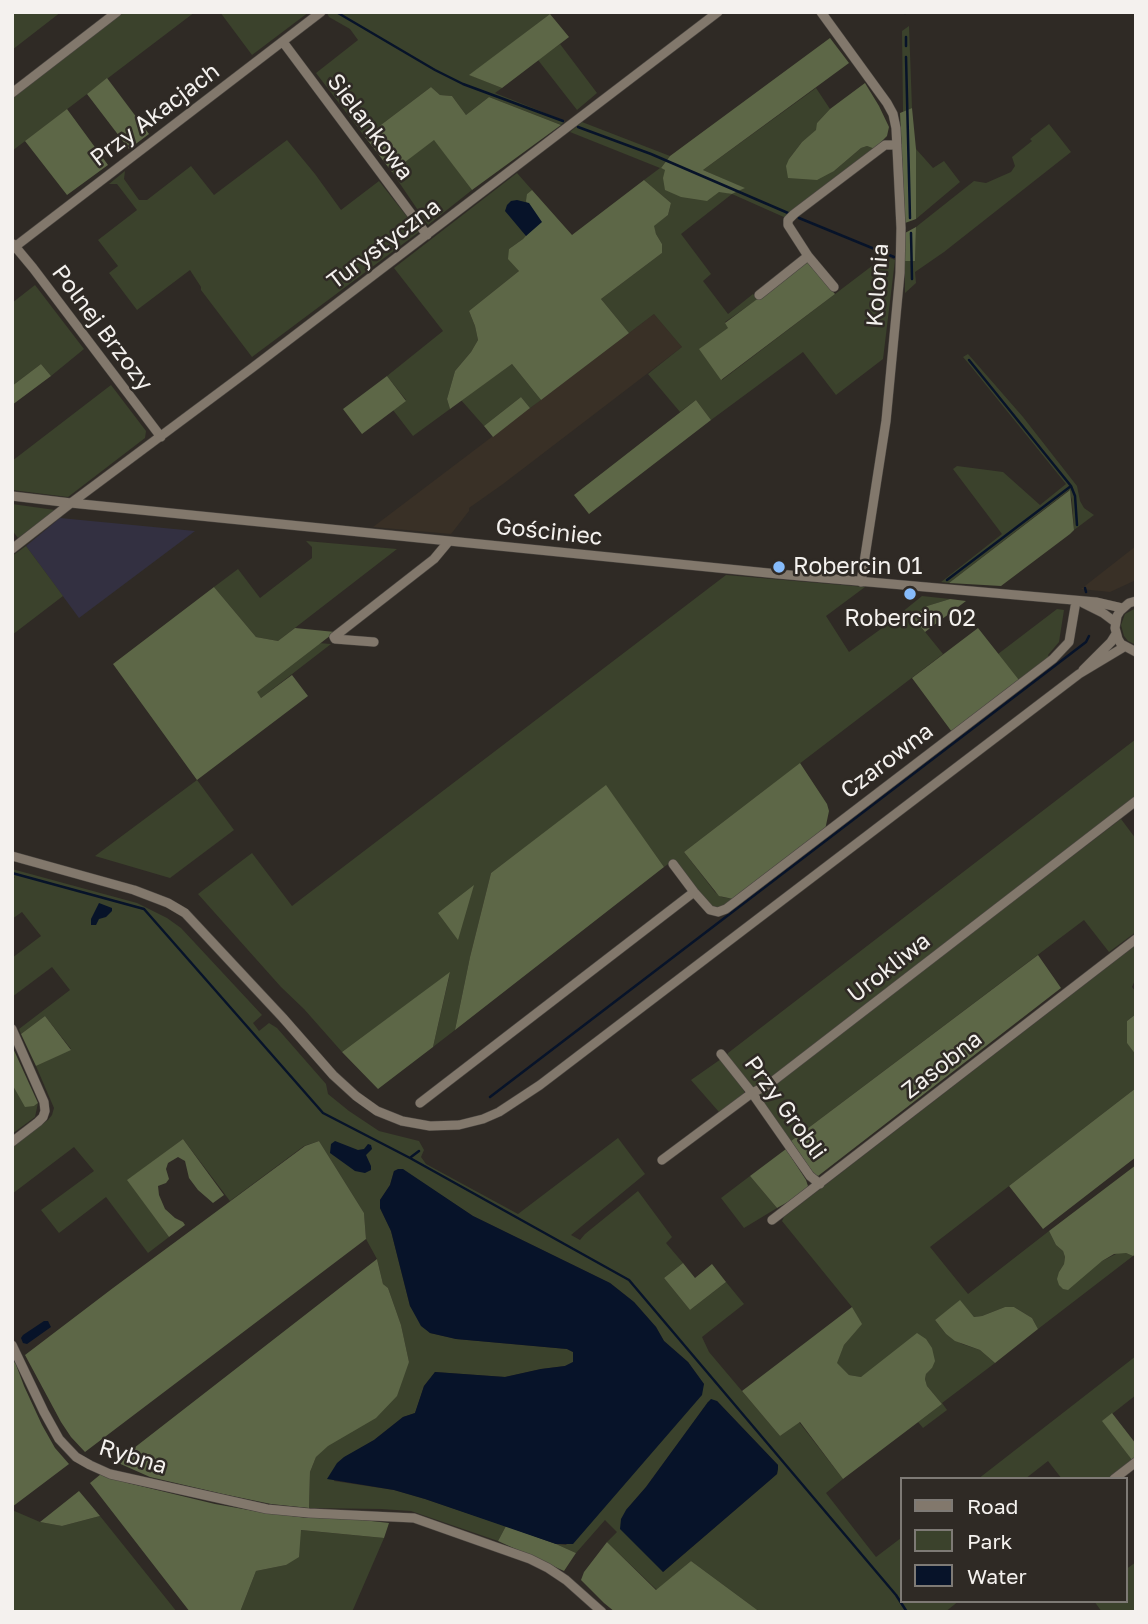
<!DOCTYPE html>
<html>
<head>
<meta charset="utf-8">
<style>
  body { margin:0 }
  #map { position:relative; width:1148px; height:1624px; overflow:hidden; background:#2f2a25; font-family:"Golos Text",sans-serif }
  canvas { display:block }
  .frame { position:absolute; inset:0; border:14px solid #f4f1ee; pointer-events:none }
  .legend { position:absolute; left:900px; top:1477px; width:228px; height:126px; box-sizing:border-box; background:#2f2a25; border:2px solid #7e7a75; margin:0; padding:9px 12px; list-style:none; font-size:21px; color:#f4f1ee }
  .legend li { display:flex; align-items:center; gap:14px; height:35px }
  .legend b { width:35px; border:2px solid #7e7a75 }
</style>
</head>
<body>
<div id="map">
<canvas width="1148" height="1624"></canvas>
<div class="frame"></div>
<ul class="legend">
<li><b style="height:9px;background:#82786c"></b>Road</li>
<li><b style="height:19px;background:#3b422c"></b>Park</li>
<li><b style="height:19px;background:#071329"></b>Water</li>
</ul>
</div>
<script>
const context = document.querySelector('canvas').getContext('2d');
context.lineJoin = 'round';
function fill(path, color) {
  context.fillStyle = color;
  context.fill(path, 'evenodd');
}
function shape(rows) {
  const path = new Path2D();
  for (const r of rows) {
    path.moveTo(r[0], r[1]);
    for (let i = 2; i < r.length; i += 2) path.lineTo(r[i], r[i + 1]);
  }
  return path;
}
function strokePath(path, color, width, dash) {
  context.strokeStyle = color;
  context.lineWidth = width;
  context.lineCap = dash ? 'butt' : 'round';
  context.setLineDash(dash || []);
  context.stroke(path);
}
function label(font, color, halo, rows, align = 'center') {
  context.font = font + ' "Golos Text",sans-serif';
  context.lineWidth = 5;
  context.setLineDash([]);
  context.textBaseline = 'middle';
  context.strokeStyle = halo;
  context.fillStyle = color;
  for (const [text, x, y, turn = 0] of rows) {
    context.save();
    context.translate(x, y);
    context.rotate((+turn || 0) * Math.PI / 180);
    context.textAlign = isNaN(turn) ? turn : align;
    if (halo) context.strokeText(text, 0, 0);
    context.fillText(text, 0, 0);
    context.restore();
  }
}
fill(shape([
  [60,518,195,531,79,618,26,546]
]), '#333041');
fill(shape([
  [654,314,682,347,503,484,469,508,469,511,451,534,373,527],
  [1136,546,1136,580,1110,592,1081,589]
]), '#393026');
fill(shape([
  [12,12,61,12,12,50],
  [124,12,195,12,12,151,12,98],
  [220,12,309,12,252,55],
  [328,12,549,12,550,14,470,75,502,88,495,93,565,121,561,125,489,97,466,115,452,96,440,95,431,87,365,137,316,73,358,40,350,29,329,17,327,13],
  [909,26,912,108,903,112,902,31],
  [560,44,597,93,577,110,538,60],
  [816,88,830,109,817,123,817,130,802,142,789,159,834,171,861,148,867,146,875,149,786,218,732,194,681,234,711,274,703,281,728,314,753,294,758,299,725,322,730,329,722,380,885,256,895,260,883,359,836,395,803,352,711,420,696,400,680,412,648,374,682,347,654,314,629,333,601,299,662,253,662,244,656,234,653,226,668,215,671,203,644,180,660,168,570,132,582,122,670,156,661,168,719,191,732,194,744,188,703,170],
  [1049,124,1071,152,944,252,915,272,916,283,905,293,905,261,915,260,916,227,974,181,986,183,1011,172,1015,166,1012,157,1032,141,1030,139],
  [434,139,472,190,428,225,392,172],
  [287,140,315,174,341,210,379,181,419,232,252,357,201,290,201,287,190,270,137,310,109,273,118,266,98,240,137,210,117,184,109,184,125,171,124,179,139,200,147,200,191,166,214,195],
  [916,149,933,168,944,161,960,182,916,219],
  [517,173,532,190,527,194,532,229,523,239,509,249,519,271,469,311,475,326,478,340,471,352,455,371,447,399,450,409,413,436,393,410,406,400,387,376,443,331,394,268],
  [35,285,84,349,51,376,41,364,12,386,12,303],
  [968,354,1023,417,1077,486,1080,501,1084,508,1094,515,1074,530,1072,500,1069,490,949,583,941,582,1002,534,953,469,957,466,1003,472,1040,505,1066,484,969,364,963,357],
  [512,364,541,400,530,408,521,397,484,426,461,400],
  [111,385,146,431,145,438,68,497,12,490,12,461],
  [12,504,55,510,18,538,12,530],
  [306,541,397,549,278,641,256,637,214,587,238,569,260,598,312,558,312,547],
  [26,546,63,596,12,635,12,556],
  [726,575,865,587,826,616,849,652,885,626,922,596,950,599,927,606,913,617,943,654,684,852,715,892,722,897,733,899,720,909,711,908,674,860,664,867,606,786,491,873,470,957,455,1030,433,1047,450,973,342,1052,304,1009,281,987,198,894,252,853,292,906],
  [1136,608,1136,645,1128,641,1124,636,1121,625,1125,614],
  [1057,609,1064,610,1059,642,1048,655,1049,657,1019,680,998,654],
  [318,643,331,644,261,698,256,692],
  [1136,739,1136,797,757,1089,753,1088,727,1056,728,1053],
  [197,780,234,830,170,878,95,856],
  [1121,819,1136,839,1136,932,1109,952,1084,920,791,1141,760,1099,761,1094],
  [12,869,137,903,167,918,181,928,262,1015,253,1023,259,1031,269,1023,277,1028,326,1084,328,1094,349,1111,379,1131,419,1141,424,1150,421,1157,426,1164,518,1214,618,1138,645,1174,571,1235,580,1240,585,1234,638,1191,672,1237,666,1243,683,1263,664,1278,690,1310,726,1282,744,1304,702,1337,709,1352,780,1436,799,1422,843,1479,826,1493,876,1557,901,1538,901,1601,959,1601,945,1612,760,1612,691,1561,657,1590,607,1542,617,1532,605,1520,576,1553,556,1544,566,1545,704,1384,688,1362,664,1341,656,1327,634,1302,610,1283,473,1216,430,1188,394,1171,390,1185,380,1200,380,1208,391,1231,410,1306,430,1333,456,1339,567,1349,573,1352,573,1362,565,1366,541,1369,505,1377,435,1372,424,1386,415,1413,403,1417,374,1440,344,1458,334,1481,394,1490,425,1499,506,1526,498,1541,411,1511,381,1509,309,1508,310,1472,316,1457,409,1362,401,1325,388,1288,383,1284,377,1259,366,1239,364,1213,319,1141,304,1146,230,1201,183,1139,128,1180,169,1237,148,1253,106,1197,59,1233,41,1210,94,1171,74,1147,12,1194,12,1146,48,1120,52,1115,54,1108,36,1066,71,1049,45,1016,21,1034,19,1029,70,990,52,967,12,997,12,958,41,936,22,912,12,919,12,880,15,877,12,876],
  [717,1401,778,1465,777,1474,663,1572,626,1510,646,1487,708,1402],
  [1136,945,1136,978,1132,987,1136,992,1136,1014,1127,1021,1127,1042,1136,1055,1136,1088,930,1247,968,1294,1049,1231,1056,1245,1063,1251,1065,1257,1064,1264,1059,1272,1102,1261,1118,1253,1126,1253,1133,1256,1038,1329,1032,1318,1014,1307,1005,1307,982,1316,974,1317,960,1301,935,1320,946,1334,962,1344,980,1350,995,1363,942,1403,947,1410,923,1428,918,1422,942,1404,927,1386,925,1379,926,1374,932,1368,861,1377,849,1375,836,1363,844,1345,861,1324,852,1307,782,1221,784,1217],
  [721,1059,744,1091,744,1094,719,1112,691,1080],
  [13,1084,34,1106,38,1103,35,1117,12,1134],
  [750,1176,777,1208,744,1228,721,1198],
  [1136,1356,1136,1395,1103,1421,1132,1460,1107,1479,1062,1479,1048,1461,1025,1479,978,1479],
  [12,1510,40,1522,62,1526,100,1516,177,1612,12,1612],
  [300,1530,384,1538,352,1612,240,1612,256,1571,286,1565],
  [1136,1562,1136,1612,1102,1612,1094,1601,1125,1601,1125,1570]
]), '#3b422c');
fill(shape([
  [550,14,569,37,502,88,469,75],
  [830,38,849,63,703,170,745,188,732,194,719,192,707,201,681,197,665,190,663,178,665,170,661,168,670,156],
  [107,78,149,134,129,149,87,94],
  [865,83,879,106,889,127,887,136,883,140,875,149,867,146,861,148,834,171,817,180,788,178,786,166,789,159,802,142,816,130,817,123,830,109],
  [431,87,440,95,452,96,466,115,489,97,561,125,472,190,434,140,392,172,365,137],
  [912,108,916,149,916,219,905,223,900,113],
  [67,109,108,165,67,195,25,141],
  [644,180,671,203,668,215,654,226,656,234,662,244,662,253,601,299,629,333,541,400,512,364,450,409,447,399,455,371,471,352,478,340,475,326,469,311,519,271,508,259,509,249,523,239,532,229,529,210,526,201,527,194,532,190,572,235],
  [916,227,915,261,905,261,905,233],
  [807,262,835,294,721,380,699,349,728,328,725,323],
  [41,364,51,376,12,405,12,386],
  [387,376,406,401,362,434,343,409],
  [521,397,530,408,493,437,484,426],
  [696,400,711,420,589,514,574,495],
  [1070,490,1074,530,1070,534,1001,586,949,583],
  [214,587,256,637,278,641,295,628,335,632,257,692,261,698,292,675,308,696,197,780,113,664],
  [950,599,966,601,925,632,913,617,927,606],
  [978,628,1019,680,952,732,912,678],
  [800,763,827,804,829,811,825,830,733,899,719,896,684,852],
  [606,785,664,867,455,1030,470,957,491,873],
  [474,885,458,940,438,913],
  [1038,955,1061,988,818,1176,814,1174,791,1141],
  [450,972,433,1047,378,1089,342,1052],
  [1136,1014,1136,1055,1127,1043,1127,1021],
  [45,1016,71,1050,36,1066,21,1034],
  [12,1046,38,1103,34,1106,25,1107,12,1084],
  [1136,1088,1136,1157,1043,1229,1009,1186],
  [183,1139,224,1195,213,1203,198,1190,189,1178,185,1161,178,1157,168,1163,166,1169,169,1179,166,1183,158,1186,159,1195,165,1209,175,1218,183,1222,185,1225,169,1237,127,1180],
  [319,1141,364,1213,366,1239,85,1452,71,1437,61,1422,25,1355,113,1288,305,1146],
  [786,1149,806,1180,808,1186,804,1193,777,1208,750,1176],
  [1136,1165,1136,1254,1133,1256,1126,1253,1114,1254,1102,1261,1068,1290,1063,1289,1059,1285,1057,1279,1059,1272,1064,1264,1065,1257,1063,1251,1056,1245,1049,1231],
  [377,1259,383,1284,388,1288,401,1325,409,1362,397,1396,376,1418,328,1446,316,1457,310,1472,309,1508,271,1504,223,1494,150,1477,116,1462],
  [683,1263,695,1278,712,1264,726,1282,690,1310,664,1278],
  [960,1300,974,1317,982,1316,1005,1307,1014,1307,1032,1318,1038,1329,995,1363,980,1350,955,1341,946,1334,935,1320],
  [852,1307,862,1324,844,1345,837,1363,849,1375,861,1377,917,1333,926,1339,932,1348,935,1361,932,1368,926,1374,925,1379,927,1386,942,1404,843,1479,800,1422,780,1436,742,1391],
  [15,1362,24,1386,42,1425,55,1448,69,1464,12,1507,12,1364],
  [1112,1413,1136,1444,1136,1457,1132,1460,1102,1421],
  [101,1474,128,1483,215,1504,260,1512,308,1518,345,1518,389,1523,384,1538,301,1530,299,1557,286,1565,256,1571,240,1612,190,1612,90,1483],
  [79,1491,100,1516,62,1526,40,1522],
  [506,1526,556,1544,576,1553,564,1571,498,1541],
  [607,1542,656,1590,691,1561,760,1612,615,1612,604,1603,581,1580,584,1572]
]), '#5d6747');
fill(shape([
  [517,200,529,203,542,222,526,236,505,211,507,205,511,201],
  [99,903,112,908,112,911,106,917,99,919,96,925,91,925,91,919],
  [335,1141,358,1150,364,1149,368,1144,371,1145,372,1149,366,1155,371,1166,371,1170,365,1173,355,1171,330,1153,331,1144],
  [398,1169,403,1169,473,1216,610,1283,634,1302,656,1327,664,1341,688,1362,704,1384,702,1395,573,1544,556,1544,425,1499,394,1490,327,1479,337,1463,344,1457,374,1440,403,1417,415,1413,424,1386,435,1372,505,1377,541,1369,565,1366,573,1362,573,1352,567,1349,456,1339,430,1333,421,1326,410,1306,391,1231,380,1208,380,1200,390,1185,394,1171],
  [44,1321,48,1321,51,1327,27,1344,23,1343,21,1338,23,1335],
  [711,1399,717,1401,778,1465,778,1469,777,1474,769,1481,663,1572,620,1529,621,1519,626,1510,646,1487,708,1402]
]), '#071329');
strokePath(shape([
  [905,12,905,13],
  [338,13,435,70,463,84,563,121],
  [906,37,906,46],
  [906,57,910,218],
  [578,127,651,154,788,213],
  [799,218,894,257],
  [911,233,912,279],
  [969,360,1071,486,1075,496,1077,525],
  [947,580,1071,486],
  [1085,588,1086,592],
  [12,873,144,909,323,1113,410,1158,629,1280,896,1595,907,1612],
  [490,1097,1086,642,1089,636],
  [411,1157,419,1151]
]), '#071329', 2.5);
const minor = shape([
  [821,12,887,103,893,114,896,128,901,228,900,273,886,421,861,582],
  [283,42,427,235],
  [12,93,117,12],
  [13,244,33,268,161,437],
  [12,249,321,12],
  [834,287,808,256,788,225,788,220,794,214,885,145,897,145],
  [759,295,808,256],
  [12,496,71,503,778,574,1096,602,1122,608],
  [12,549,71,503,252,368,718,12],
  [1136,601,1129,603,1120,611,1117,616,1115,628,1118,639,1121,644,1136,652],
  [1083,603,1103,613,1115,622],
  [374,642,335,639,334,637,434,559,449,541],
  [1083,670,1111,642,1116,634],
  [12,856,134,890,168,903,185,913,283,1018,333,1075,356,1096,377,1111,402,1121,430,1126,459,1125,483,1119,499,1112,540,1085,1079,674,1124,647],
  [673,864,694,892,710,910,718,912,726,909,1053,659,1069,642,1076,601],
  [12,1029,44,1102,45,1111,43,1117,38,1122,12,1142],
  [721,1054,752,1093,810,1176,820,1184],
  [420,1103,694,892],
  [662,1160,752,1093,768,1085,1136,801],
  [772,1220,1136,939],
  [12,1345,44,1412,59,1439,76,1457,90,1465,110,1474,267,1509,309,1513,414,1518,530,1559,548,1568,566,1580,602,1612],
  [1114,1479,1136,1462]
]);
strokePath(minor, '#4b4641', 10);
strokePath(minor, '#82786c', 9);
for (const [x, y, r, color] of [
  [779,567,7,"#86bbfb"],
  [910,594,7,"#86bbfb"]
]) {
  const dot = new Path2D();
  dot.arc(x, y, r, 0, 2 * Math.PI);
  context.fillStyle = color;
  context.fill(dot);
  strokePath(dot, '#2f2a25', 2.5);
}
label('23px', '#f4f1ee', '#2f2a25', [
  ["Przy Akacjach",155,115,-37],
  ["Sielankowa",370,127,53],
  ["Turystyczna",384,244,-37],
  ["Kolonia",878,285,-86],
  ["Polnej Brzozy",102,328,53],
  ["Gościniec",549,532,6],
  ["Czarowna",887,761,-37],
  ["Urokliwa",889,968,-38],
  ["Zasobna",942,1065,-38],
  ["Przy Grobli",785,1108,54],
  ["Rybna",133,1457,17]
]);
label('23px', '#f4f1ee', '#2f2a25', [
  ["Robercin 01",793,567],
  ["Robercin 02",910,619,"center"]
], 'left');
</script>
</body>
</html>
